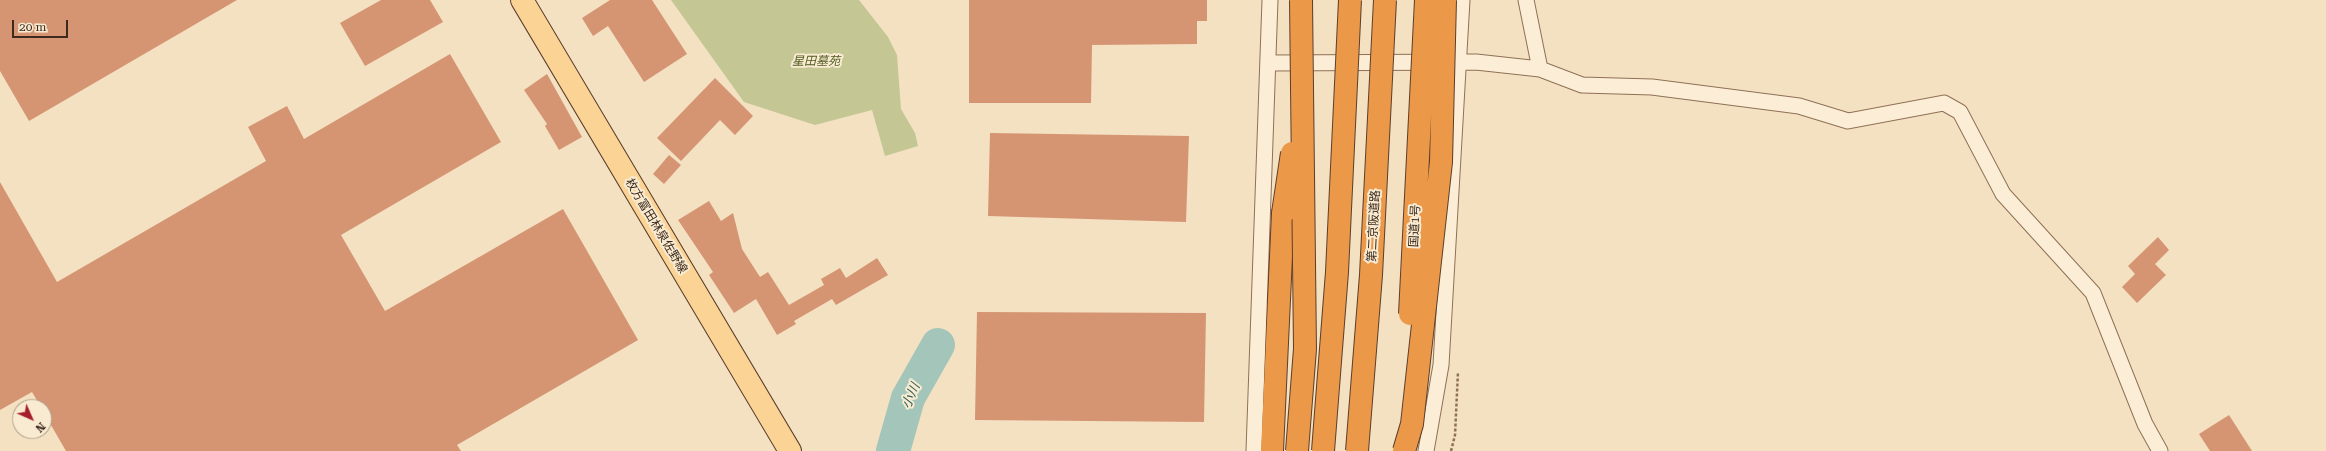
<!DOCTYPE html>
<html>
<head>
<meta charset="utf-8">
<style>
  body { margin:0 }
  #map { position:relative; width:2326px; height:451px; overflow:hidden; background:#f3e1c2; font-family:"Roboto Serif",serif }
  canvas { display:block }
  .north { position:absolute; left:12px; top:399px; width:40px; height:40px; box-sizing:border-box; background:#f9ebd2; border:1px solid #ae9e89; border-radius:50%; rotate:135deg; font-size:11px; font-weight:700; line-height:16px; text-align:center; color:#3d2a1c }
  .north::after { content:''; display:block; margin:auto; width:14px; height:18px; background:#a51f2a; clip-path:polygon(50% 0,100% 100%,50% 72%,0 100%) }
  .scale { position:absolute; left:12px; top:20px; width:56px; height:18px; box-sizing:border-box; border:2px solid #3d2a1c; border-top:0; padding-left:5px; font-size:12px; line-height:14px; white-space:nowrap; color:#3d2a1c; -webkit-text-stroke:3px #f9ebd2; paint-order:stroke }
</style>
</head>
<body>
<div id="map">
<canvas width="2326" height="451"></canvas>
<div class="north">N</div>
<div class="scale">20 m</div>
</div>
<script>
const context = document.querySelector('canvas').getContext('2d');
context.lineJoin = 'round';
function fill(path, color) {
  context.fillStyle = color;
  context.fill(path, 'evenodd');
}
function shape(rows) {
  const path = new Path2D();
  for (const r of rows) {
    path.moveTo(r[0], r[1]);
    for (let i = 2; i < r.length; i += 2) path.lineTo(r[i], r[i + 1]);
  }
  return path;
}
function strokePath(path, color, width, dash) {
  context.strokeStyle = color;
  context.lineWidth = width;
  context.lineCap = dash ? 'butt' : 'round';
  context.setLineDash(dash || []);
  context.stroke(path);
}
function label(font, color, halo, rows, align = 'center') {
  context.font = font + ' "Roboto Serif","Noto Sans JP",serif';
  context.lineWidth = 4;
  context.setLineDash([]);
  context.textBaseline = 'middle';
  context.strokeStyle = halo;
  context.fillStyle = color;
  for (const [text, x, y, turn = 0] of rows) {
    context.save();
    context.translate(x, y);
    context.rotate((+turn || 0) * Math.PI / 180);
    context.textAlign = isNaN(turn) ? turn : align;
    if (halo) context.strokeText(text, 0, 0);
    context.fillText(text, 0, 0);
    context.restore();
  }
}
fill(shape([
  [671,0,859,0,888,37,897,55,901,109,915,133,918,146,885,156,872,110,815,125,744,102]
]), '#c4c694');
strokePath(shape([
  [893,451,908,398,938,345]
]), '#a4c5b9', 34);
fill(shape([
  [0,0,237,0,29,121,0,71],
  [381,0,430,0,443,22,365,66,340,23],
  [610,0,652,0,687,54,644,82,608,26,593,36,582,18],
  [969,0,1207,0,1207,21,1197,21,1197,44,1092,45,1091,103,969,103],
  [450,54,501,142,341,235,385,311,563,209,638,340,457,445,461,451,66,451,44,413,44,407,41,407,32,392,0,410,0,182,57,282,266,161,248,127,287,106,304,139],
  [547,74,582,137,559,150,545,126,547,124,524,90],
  [715,78,753,116,735,135,720,120,681,161,657,138],
  [990,133,1189,136,1186,222,988,216],
  [669,155,681,165,664,184,653,174],
  [709,201,721,221,733,213,742,249,760,277,768,272,789,305,824,285,821,279,840,268,846,278,877,258,888,275,836,305,832,299,794,321,796,324,777,335,756,299,734,313,709,275,713,272,678,220],
  [2158,237,2169,250,2155,264,2166,275,2137,303,2122,287,2135,274,2128,266],
  [977,312,1206,313,1204,422,975,420],
  [2229,415,2252,451,2210,451,2199,434]
]), '#d59573');
const street = shape([
  [1526,0,1540,69],
  [1269,63,1476,62,1540,69,1582,85,1652,87,1799,106,1848,121,1944,103,1960,112,2003,194,2093,293,2145,424,2160,451],
  [1254,451,1270,0],
  [1426,451,1441,365,1462,0]
]);
const primary = shape([
  [522,0,790,451]
]);
const highway = shape([
  [1272,451,1283,213]
]);
strokePath(street, '#8f7056', 17);
strokePath(primary, '#5c3e2b', 24);
strokePath(highway, '#5c3e2b', 24);
strokePath(shape([
  [1451,451,1455,435,1458,372]
]), '#8f7056', 2.5, [3, 2]);
strokePath(street, '#fceed6', 15);
strokePath(primary, '#fad395', 22);
strokePath(highway, '#eb9849', 22);
const highwayBridge = shape([
  [1283,213,1292,153],
  [1410,314,1426,0],
  [1297,451,1305,349,1301,0],
  [1323,451,1337,272,1350,0],
  [1357,451,1371,275,1385,0],
  [1404,451,1412,424,1441,162,1445,0]
]);
strokePath(highwayBridge, '#5c3e2b', 24, []);
strokePath(highwayBridge, '#eb9849', 22);
label('italic 12px', '#515c21', '#f9ebd2', [
  ["星田墓苑",816,61]
]);
label('12px', '#3d2a1c', '#f9ebd2', [
  ["枚方富田林泉佐野線",656,226,59],
  ["第二京阪道路",1374,226,-87],
  ["国道1号",1415,226,-87]
]);
label('italic 13px', '#2a5f57', '#f9ebd2', [
  ["小川",911,396,-66]
]);
</script>
</body>
</html>
